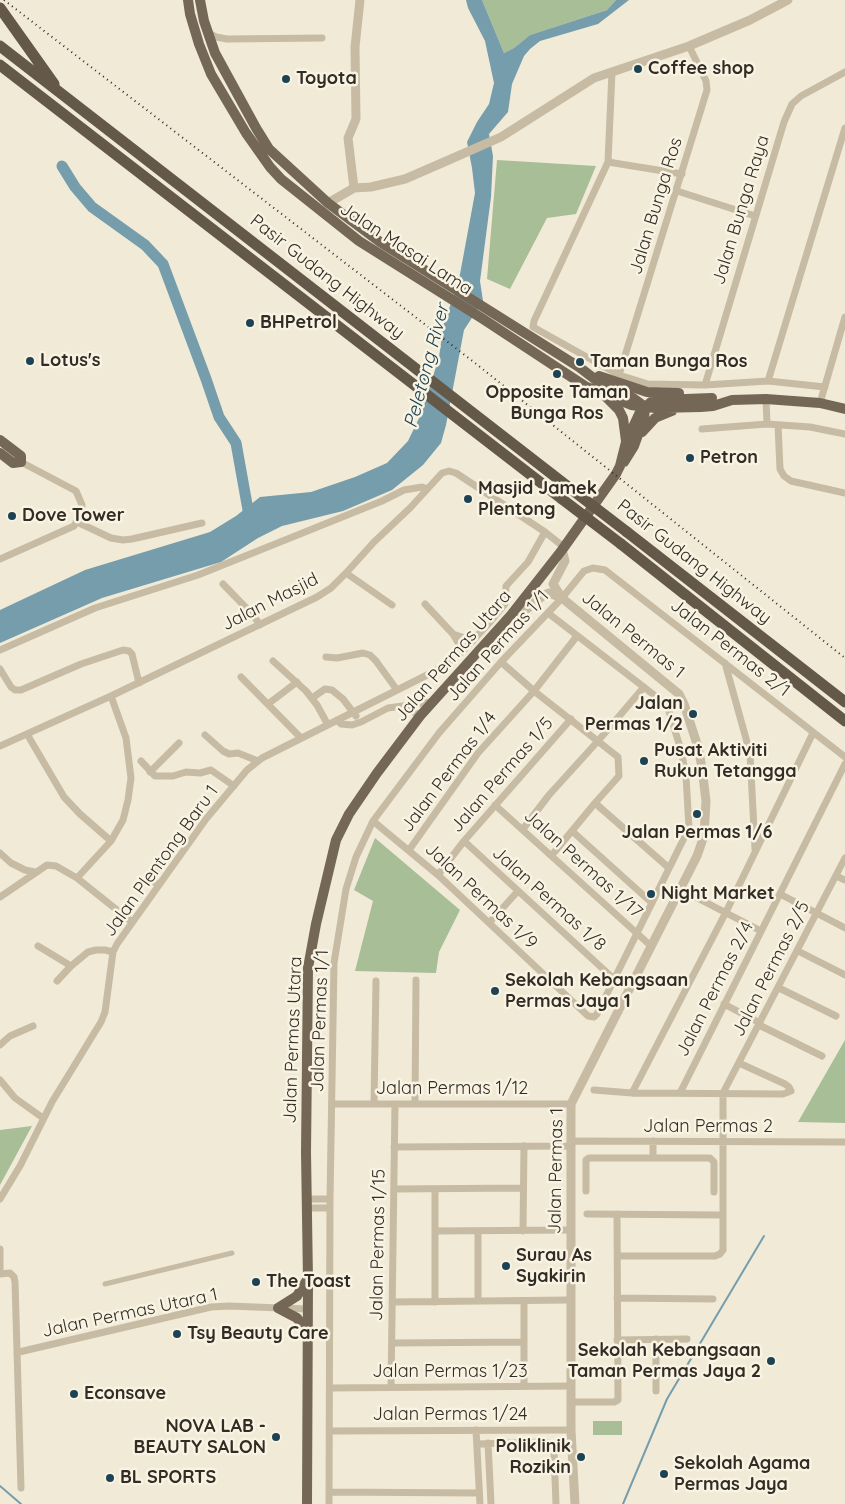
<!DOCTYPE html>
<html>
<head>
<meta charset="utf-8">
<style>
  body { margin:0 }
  canvas { display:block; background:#f0ead7 }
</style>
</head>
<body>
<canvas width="845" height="1504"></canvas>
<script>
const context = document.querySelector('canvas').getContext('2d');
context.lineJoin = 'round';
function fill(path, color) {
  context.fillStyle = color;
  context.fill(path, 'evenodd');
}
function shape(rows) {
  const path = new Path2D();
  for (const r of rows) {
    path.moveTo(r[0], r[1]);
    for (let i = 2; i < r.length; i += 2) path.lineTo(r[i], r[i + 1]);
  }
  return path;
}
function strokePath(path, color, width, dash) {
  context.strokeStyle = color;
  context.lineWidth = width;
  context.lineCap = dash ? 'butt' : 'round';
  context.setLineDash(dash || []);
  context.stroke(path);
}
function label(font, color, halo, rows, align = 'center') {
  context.font = font + ' Quicksand,sans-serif';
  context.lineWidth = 5;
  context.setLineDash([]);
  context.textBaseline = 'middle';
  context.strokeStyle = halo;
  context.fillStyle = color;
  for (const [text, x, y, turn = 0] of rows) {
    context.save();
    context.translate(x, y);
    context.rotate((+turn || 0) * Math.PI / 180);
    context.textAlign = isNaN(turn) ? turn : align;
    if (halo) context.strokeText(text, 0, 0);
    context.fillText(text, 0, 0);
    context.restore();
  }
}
fill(shape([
  [482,0,616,0,607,10,530,35,514,48,504,53],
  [497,160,596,166,576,214,547,218,510,289,487,279],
  [375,838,460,910,439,952,436,973,355,971,373,901,354,890],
  [845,1040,845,1123,798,1122],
  [32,1126,0,1185,0,1130],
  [593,1421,622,1421,622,1435,593,1435]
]), '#a8be97');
fill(shape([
  [466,0,482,0,504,53,514,48,530,35,607,10,616,0,629,0,598,24,540,41,530,49,524,56,512,84,508,112,489,134,493,156,491,197,480,281,483,301,464,330,446,425,441,443,423,465,392,490,343,511,282,526,258,538,221,562,102,598,0,643,0,610,85,570,210,532,236,516,260,497,311,492,355,477,387,463,408,441,422,412,439,357,444,322,458,285,475,193,472,168,467,142,477,122,489,104,494,83,485,41,468,8]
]), '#769dac');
strokePath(shape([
  [0,1486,21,1504],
  [623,1504,667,1399,764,1236]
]), '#769dac', 2);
strokePath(shape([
  [62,166,75,187,92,207,145,245,163,264,206,379,219,417,236,443,250,521]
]), '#769dac', 11);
strokePath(shape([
  [105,1284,232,1253]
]), '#c7bca3', 5);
strokePath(shape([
  [208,33,216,37,227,39,322,38],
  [612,72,608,162,534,321,533,327,619,375,648,384,705,385,768,381,825,387],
  [608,162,682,174],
  [677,191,755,216],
  [619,375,707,90,706,81,689,46],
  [768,381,845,128],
  [705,385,784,122,792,104,801,96,845,72],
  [766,399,767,424],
  [820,403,845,317],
  [778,425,780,469,784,476,791,481,845,493],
  [702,429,767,424,810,427,845,434],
  [77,522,111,538,123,540,132,539,202,523],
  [0,559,74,526,81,514,82,505,76,491,21,462],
  [346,573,392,605],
  [223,584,253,615,260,625],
  [425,604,453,634,463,651],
  [453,634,473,641],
  [0,650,95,608,198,575,382,501,404,490,422,487,427,489],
  [326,657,337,658,363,653,370,655,376,661,397,690],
  [273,661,306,691,317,705,328,725],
  [501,662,534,691,618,757,619,776,595,803,552,855],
  [725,663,750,753,755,849],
  [0,669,11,687,15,690,21,690,81,664,123,650,129,651,132,654,139,683],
  [241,677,301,738],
  [312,698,325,689,332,690,343,699,356,716],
  [268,704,297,682],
  [401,709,414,712,420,716],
  [337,720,341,724,352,725,361,722,388,708,431,702],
  [27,734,64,797,80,814,111,841,77,878],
  [205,735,223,751,229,754,238,753,258,761],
  [0,746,111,696,317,597,331,588,346,573,374,542,410,508,442,473,449,471,456,473,545,532,564,547],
  [141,761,155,776,173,776,186,772,200,773,211,770,234,786],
  [150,772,179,743],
  [595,803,669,868],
  [495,805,651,946],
  [373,821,438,875,588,1016,594,1017,597,1014,689,828,686,776,681,750,667,705,548,613],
  [523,829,549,795,598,741,644,687],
  [572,831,652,903],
  [111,841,123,820,128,800,131,778,126,738,111,696],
  [464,841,615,980],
  [409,850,478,753,534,691,577,636],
  [0,853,11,863,25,870,35,872],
  [158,868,152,876,152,880,158,885],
  [438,875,464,841,571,719],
  [836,876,845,880],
  [680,889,761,931],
  [780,894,845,928],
  [0,897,47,865,56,866,77,878,132,922],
  [489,923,518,891],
  [38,946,71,966,88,952,96,950,105,950,113,952],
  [798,951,845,975],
  [57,981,71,966],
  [779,988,836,1016],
  [724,1004,760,1023],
  [759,1025,822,1056],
  [0,1045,10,1036,33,1026],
  [0,1080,15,1098,43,1118],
  [594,1090,632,1093,783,1094,791,1091,789,1087,785,1084,739,1063],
  [632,1093,726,912,813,733],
  [680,1093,845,764],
  [332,1104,571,1104],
  [374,1104,376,981],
  [415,1104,416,980],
  [571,1141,845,1142],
  [653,1141,653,1158],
  [394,1147,571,1146],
  [394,1189,523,1188],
  [586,1191,586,1160,589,1158,710,1158,714,1162,714,1192],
  [0,1199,20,1166,52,1102,101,1022,105,1012,113,952,117,944,206,819,247,770,262,758,429,674,445,665,463,651,490,622,505,604,506,586,528,562,545,532],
  [307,1199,330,1199],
  [307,1208,330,1208],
  [587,1214,723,1215],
  [435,1231,571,1230],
  [478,1231,478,1301],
  [523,1231,524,1146],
  [0,1249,0,1273],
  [617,1256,715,1256,720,1254,723,1250,723,1093,845,858],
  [0,1274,10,1273,14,1277,15,1282,21,1488],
  [617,1298,713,1299],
  [392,1302,570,1300],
  [435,1302,435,1189],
  [656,1339,656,1391],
  [617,1340,687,1339],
  [392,1343,524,1342],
  [19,1352,211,1307,229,1306,307,1309],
  [524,1386,524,1301],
  [391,1387,395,1104],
  [330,1388,571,1386],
  [571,1402,614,1402,618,1400,617,1214],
  [476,1430,480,1504],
  [330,1431,571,1430],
  [488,1443,491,1504],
  [477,1444,544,1442,552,1444,554,1451,556,1504],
  [329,1492,479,1493],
  [329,1504,330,1199,334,963,346,889,356,857,373,821,439,733,501,662,562,598,584,571,593,568,605,570,845,757]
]), '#c7bca3', 7);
strokePath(shape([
  [354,188,348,138,356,119,355,47,360,0],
  [328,203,354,188,371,187,405,179,451,159,501,137,594,78,689,46,750,20,788,0],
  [562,598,553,584,565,561,562,550],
  [514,612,527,609,544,595,549,593,562,598,679,694,684,704,698,747,702,768,706,801,704,836,697,856,571,1104,571,1430,575,1504]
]), '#c7bca3', 9);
strokePath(shape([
  [188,0,190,14,199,44,211,74,246,133,270,167,281,179,359,241,483,319,585,386,631,405,655,408,701,407,713,406,732,400,766,399,820,403,845,409],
  [200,0,204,21,215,53,256,128,269,149,328,203,380,242,579,367,596,380,614,390,633,398,644,406],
  [599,376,647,392,679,393],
  [606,397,619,410,623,418,626,441],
  [642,432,655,418,672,411],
  [0,440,21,456,21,462,13,463,0,453],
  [624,462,634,446,644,418,645,409],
  [278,1308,297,1296,307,1280],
  [278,1308,297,1318,307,1332],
  [307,1504,308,1280,306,1152,308,968,316,924,336,840,349,814,377,773,420,716,511,615,562,550,616,474,620,466,626,442,640,412,651,402,660,400,712,398]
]), '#746756', 10);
strokePath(shape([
  [0,8,54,84],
  [0,46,571,489],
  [0,65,562,499],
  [627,532,845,702],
  [621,544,845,721]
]), '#645849', 11);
strokePath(shape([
  [4,0,475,363,845,658]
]), '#322c25', 2, [1, 4]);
strokePath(shape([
  [571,489,627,532],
  [562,499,621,544]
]), '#645849', 11);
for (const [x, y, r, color] of [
  [638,69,5,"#1c4253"],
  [286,79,5,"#1c4253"],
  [250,323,5,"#1c4253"],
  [30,361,5,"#1c4253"],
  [580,362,5,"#1c4253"],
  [557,374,5,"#1c4253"],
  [690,458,5,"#1c4253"],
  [468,499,5,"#1c4253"],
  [12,516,5,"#1c4253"],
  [693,714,5,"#1c4253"],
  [644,761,5,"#1c4253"],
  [697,814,5,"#1c4253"],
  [651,894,5,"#1c4253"],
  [495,991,5,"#1c4253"],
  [506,1266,5,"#1c4253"],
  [256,1282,5,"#1c4253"],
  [177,1334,5,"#1c4253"],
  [771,1361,5,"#1c4253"],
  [74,1394,5,"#1c4253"],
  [276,1437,5,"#1c4253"],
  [581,1457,5,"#1c4253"],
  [664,1474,5,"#1c4253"],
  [110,1478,5,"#1c4253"]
]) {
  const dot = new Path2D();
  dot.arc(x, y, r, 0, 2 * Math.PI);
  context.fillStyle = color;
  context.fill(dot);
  strokePath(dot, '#f8f3e2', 2);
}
label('bold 18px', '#322c25', '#f8f3e2', [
  ["Coffee shop",648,69],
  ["Toyota",296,79],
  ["BHPetrol",260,323],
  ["Lotus's",40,361],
  ["Taman Bunga Ros",590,362],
  ["Opposite Taman",557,393,"center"],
  ["Bunga Ros",557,414,"center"],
  ["Petron",700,458],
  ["Masjid Jamek",478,489],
  ["Plentong",478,510],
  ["Dove Tower",22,516],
  ["Jalan",683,704,"right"],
  ["Permas 1/2",683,725,"right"],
  ["Pusat Aktiviti",654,751],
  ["Rukun Tetangga",654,772],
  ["Jalan Permas 1/6",697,833,"center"],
  ["Night Market",661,894],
  ["Sekolah Kebangsaan",505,981],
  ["Permas Jaya 1",505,1002],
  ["Surau As",516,1256],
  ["Syakirin",516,1277],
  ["The Toast",266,1282],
  ["Tsy Beauty Care",187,1334],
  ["Sekolah Kebangsaan",761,1351,"right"],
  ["Taman Permas Jaya 2",761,1372,"right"],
  ["Econsave",84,1394],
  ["NOVA LAB -",266,1427,"right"],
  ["BEAUTY SALON",266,1448,"right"],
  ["Poliklinik",571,1447,"right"],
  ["Rozikin",571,1468,"right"],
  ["Sekolah Agama",674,1464],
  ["Permas Jaya",674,1485],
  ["BL SPORTS",120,1478]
], 'left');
label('18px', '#322c25', '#f8f3e2', [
  ["Jalan Bunga Ros",656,206,-73],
  ["Jalan Bunga Raya",741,210,-73],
  ["Jalan Masai Lama",406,249,33],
  ["Pasir Gudang Highway",327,277,38],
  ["Pasir Gudang Highway",694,562,38],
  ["Jalan Masjid",270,602,-27],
  ["Jalan Permas 1",633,635,39],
  ["Jalan Permas 1/1",498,646,-48],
  ["Jalan Permas 2/1",730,648,38],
  ["Jalan Permas Utara",453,656,-49],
  ["Jalan Permas 1/4",449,772,-53],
  ["Jalan Permas 1/5",502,775,-49],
  ["Jalan Plentong Baru 1",161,861,-54],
  ["Jalan Permas 1/17",583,864,42],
  ["Jalan Permas 1/9",481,896,43],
  ["Jalan Permas 1/8",549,899,42],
  ["Jalan Permas 2/5",771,969,-63],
  ["Jalan Permas 2/4",715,989,-63],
  ["Jalan Permas 1/1",320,1021,-88],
  ["Jalan Permas Utara",293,1040,-88],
  ["Jalan Permas 1/12",452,1089],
  ["Jalan Permas 2",708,1127],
  ["Jalan Permas 1",556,1171,-89],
  ["Jalan Permas 1/15",378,1245,-89],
  ["Jalan Permas Utara 1",130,1313,-12],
  ["Jalan Permas 1/23",450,1372],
  ["Jalan Permas 1/24",450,1415]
]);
label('italic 19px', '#1c4253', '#f8f3e2', [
  ["Peletong River",427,366,-75]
]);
</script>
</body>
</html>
